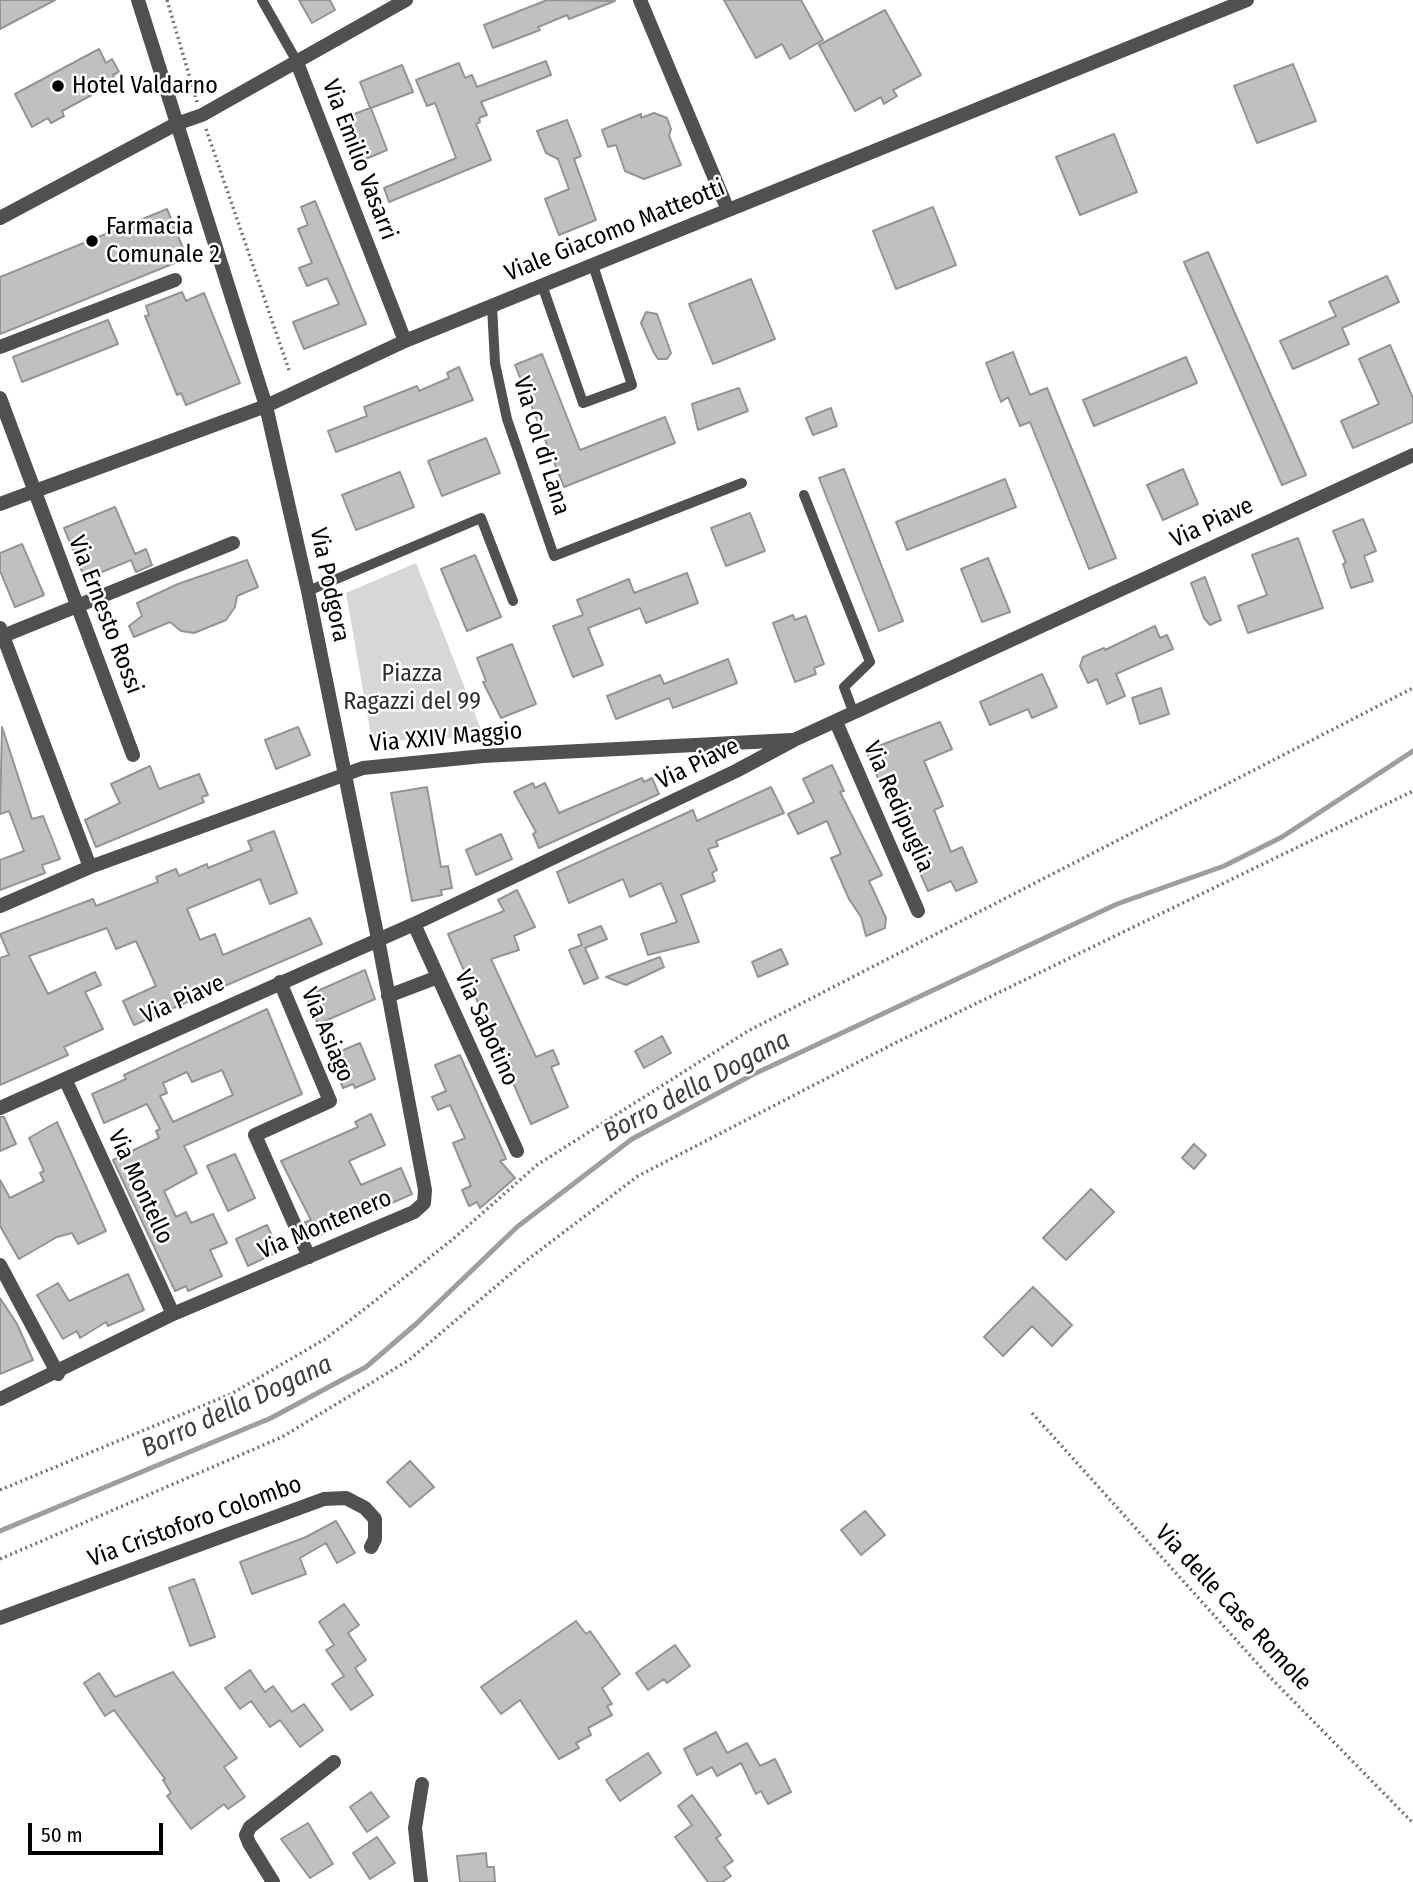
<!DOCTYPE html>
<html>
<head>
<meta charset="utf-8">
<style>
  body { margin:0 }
  #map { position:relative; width:1413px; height:1882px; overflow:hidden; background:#fff; font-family:"Fira Sans Condensed",sans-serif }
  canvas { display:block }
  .scale { position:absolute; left:28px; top:1823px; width:135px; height:32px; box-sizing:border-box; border:4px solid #000; border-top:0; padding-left:9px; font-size:21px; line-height:24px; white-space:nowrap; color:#000; -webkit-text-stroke:5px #fff; paint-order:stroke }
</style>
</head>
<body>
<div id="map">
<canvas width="1413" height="1882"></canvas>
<div class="scale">50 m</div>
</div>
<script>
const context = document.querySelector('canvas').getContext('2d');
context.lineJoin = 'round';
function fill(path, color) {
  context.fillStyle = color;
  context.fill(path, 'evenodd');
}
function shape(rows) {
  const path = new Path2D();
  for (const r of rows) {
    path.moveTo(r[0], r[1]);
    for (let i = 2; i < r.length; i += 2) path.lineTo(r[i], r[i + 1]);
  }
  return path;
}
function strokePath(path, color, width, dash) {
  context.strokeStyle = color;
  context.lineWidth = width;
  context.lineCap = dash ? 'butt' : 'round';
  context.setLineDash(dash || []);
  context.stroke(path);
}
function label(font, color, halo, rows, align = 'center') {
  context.font = font + ' "Fira Sans Condensed",sans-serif';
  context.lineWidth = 5;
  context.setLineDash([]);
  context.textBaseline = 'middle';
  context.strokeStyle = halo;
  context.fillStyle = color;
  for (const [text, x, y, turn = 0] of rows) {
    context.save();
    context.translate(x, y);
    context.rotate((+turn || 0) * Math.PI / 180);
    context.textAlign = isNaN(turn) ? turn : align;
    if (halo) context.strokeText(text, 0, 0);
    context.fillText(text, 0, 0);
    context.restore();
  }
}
fill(shape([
  [416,563,484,737,377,741,371,736,346,593]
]), '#d7d7d7');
strokePath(shape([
  [0,1531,271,1418,366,1367,416,1324,517,1227,632,1139,752,1075,1117,904,1224,866,1282,837,1413,751]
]), '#9e9e9e', 5);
const building = shape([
  [0,0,55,0,0,29,0,0],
  [299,0,330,0,335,10,312,23,299,0],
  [547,0,615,1,569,19,567,15,538,27,540,30,493,48,484,25,547,0],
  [724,0,801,0,823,40,790,59,782,44,756,58,724,0],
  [885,10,921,75,893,90,897,96,884,104,881,97,855,111,819,45,885,10],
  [99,49,106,63,112,59,119,72,113,75,116,82,62,111,64,116,51,123,48,118,32,127,15,94,99,49],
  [546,61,551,75,481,102,487,115,479,118,480,122,476,124,491,160,389,202,384,188,456,158,435,103,427,106,416,80,459,63,465,78,472,75,477,87,546,61],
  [1293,64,1316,121,1257,143,1234,86,1293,64],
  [402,65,413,92,371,108,387,150,361,161,344,118,370,108,360,82,402,65],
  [654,113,667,118,671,129,669,136,681,165,644,179,625,171,616,145,608,147,602,130,641,114,641,118,654,113],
  [567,120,581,156,574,159,596,220,559,235,545,199,569,189,558,159,546,153,537,131,567,120],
  [1114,134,1137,192,1080,215,1056,157,1114,134],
  [315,201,366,324,304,349,293,322,339,304,327,278,307,286,299,268,312,263,298,229,308,225,301,207,315,201],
  [933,207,956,265,896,289,873,231,933,207],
  [167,209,187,258,0,334,0,277,167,209],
  [1208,252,1306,475,1282,485,1184,262,1208,252],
  [1387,276,1399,302,1342,328,1349,344,1293,369,1280,341,1336,316,1329,302,1387,276],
  [751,279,775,339,713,364,689,304,751,279],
  [182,292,186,301,204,293,240,383,186,405,181,393,177,395,145,316,149,315,146,306,182,292],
  [646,312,657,314,671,353,667,359,658,359,654,353,641,323,646,312],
  [108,320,118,344,22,382,13,357,108,320],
  [1390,345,1413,398,1413,422,1353,448,1341,421,1379,404,1359,359,1390,345],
  [1013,352,1030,395,1047,388,1116,558,1089,569,1030,422,1020,426,1008,397,1001,402,986,363,1013,352],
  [542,354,580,450,665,417,675,443,564,487,515,365,542,354],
  [1186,357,1197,383,1094,426,1083,400,1186,357],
  [459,367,473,400,336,452,328,431,367,416,364,407,417,386,419,391,449,378,447,373,459,367],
  [739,388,748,411,698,430,692,404,739,388],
  [831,408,837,426,813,435,806,418,831,408],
  [486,438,500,473,442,496,428,461,486,438],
  [844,469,903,621,879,631,819,478,844,469],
  [1183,469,1198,504,1163,520,1147,485,1183,469],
  [400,472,414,507,356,530,342,495,400,472],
  [1005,479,1016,507,907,550,896,522,1005,479],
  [115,507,135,554,146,549,152,565,136,572,131,560,85,579,64,528,115,507],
  [750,513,765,551,726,566,711,528,750,513],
  [1363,519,1376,551,1364,556,1373,581,1351,588,1343,564,1346,563,1333,531,1363,519],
  [1298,538,1323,608,1248,633,1238,606,1267,595,1252,555,1298,538],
  [22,544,44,595,15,607,0,571,0,553,22,544],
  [475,555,501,617,467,631,441,569,475,555],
  [988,558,1010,612,982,622,961,569,988,558],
  [247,560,258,587,237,596,235,607,226,620,194,633,181,631,170,622,134,637,129,626,142,616,137,603,178,584,247,560],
  [687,573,698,603,646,623,640,608,588,628,603,665,573,677,553,626,583,615,577,600,629,579,634,593,687,573],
  [1205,577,1221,620,1210,625,1204,618,1191,583,1205,577],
  [793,615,795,620,806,616,824,664,814,668,816,674,795,682,773,623,793,615],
  [1155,626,1160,638,1167,635,1173,649,1116,674,1125,696,1107,704,1097,679,1088,683,1080,666,1083,657,1104,648,1105,650,1155,626],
  [512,644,536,704,501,718,483,682,486,681,477,658,512,644],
  [728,659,737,683,673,708,669,698,616,719,607,696,660,675,664,684,728,659],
  [1042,674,1057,707,1032,718,1028,709,990,725,980,702,1042,674],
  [1161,688,1169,714,1140,724,1132,698,1161,688],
  [940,722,952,749,924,761,943,806,934,810,951,852,962,847,977,882,956,891,951,881,928,891,866,751,940,722],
  [2,727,32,819,43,816,60,859,42,865,45,873,0,890,0,860,24,851,9,811,0,814,2,727],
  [298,727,310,755,276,769,265,740,298,727],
  [832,765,844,791,840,792,882,875,869,881,886,918,885,928,866,936,861,917,849,899,831,858,841,854,827,821,798,834,788,814,814,802,803,779,832,765],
  [150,766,159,789,199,774,208,795,202,797,204,802,96,847,85,820,120,803,111,784,150,766],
  [642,778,644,782,652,778,659,794,539,848,533,834,536,832,514,792,533,783,535,788,545,783,559,813,642,778],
  [427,787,441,867,448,866,452,888,441,890,442,895,412,901,391,793,427,787],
  [771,787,784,813,716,841,718,846,708,849,717,870,712,873,715,881,681,895,699,942,648,955,641,934,677,922,661,883,630,897,623,879,569,903,557,872,693,810,697,821,771,787],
  [274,831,297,893,270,904,260,879,187,909,200,940,215,934,223,955,310,918,322,944,134,1025,123,1001,156,986,136,941,116,949,107,928,29,956,48,994,95,972,101,985,85,992,103,1029,64,1047,68,1055,0,1085,0,958,9,955,0,934,93,899,96,906,158,882,156,877,176,869,179,876,207,864,208,868,252,850,248,841,274,831],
  [501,834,512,859,476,875,466,850,501,834],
  [517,890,535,927,514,936,519,950,491,959,536,1057,553,1050,559,1064,551,1067,568,1107,531,1124,448,934,504,911,498,900,517,890],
  [601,926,607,939,585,948,598,978,584,984,569,950,582,945,578,935,601,926],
  [781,949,788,964,758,977,752,962,781,949],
  [660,957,664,967,626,985,606,977,660,957],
  [365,970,375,999,318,1024,306,996,365,970],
  [267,1009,302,1094,184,1146,197,1173,164,1191,176,1217,186,1212,191,1223,213,1214,227,1243,210,1250,222,1276,188,1291,186,1286,175,1291,113,1160,159,1138,156,1131,160,1129,147,1104,104,1123,92,1094,126,1079,124,1075,267,1009],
  [222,1070,233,1095,173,1122,160,1096,167,1093,163,1083,187,1072,192,1082,222,1070],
  [662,1036,671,1053,644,1068,635,1051,662,1036],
  [360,1043,375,1079,355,1088,353,1084,343,1088,329,1056,360,1043],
  [460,1055,506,1159,500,1161,515,1178,480,1208,477,1202,469,1206,462,1190,471,1186,453,1143,465,1138,450,1105,438,1110,432,1097,446,1091,435,1065,460,1055],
  [371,1114,385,1145,349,1161,361,1185,401,1168,412,1194,313,1238,305,1222,311,1220,281,1161,358,1127,355,1122,371,1114],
  [0,1117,4,1117,16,1144,0,1151,0,1117],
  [57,1122,106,1231,78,1244,72,1233,57,1237,19,1259,0,1226,0,1180,10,1198,44,1181,40,1173,44,1171,29,1138,57,1122],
  [1194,1144,1206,1155,1194,1169,1182,1158,1194,1144],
  [235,1154,255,1198,228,1211,207,1166,235,1154],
  [1091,1189,1114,1212,1066,1260,1043,1238,1091,1189],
  [267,1225,279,1251,248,1266,236,1239,267,1225],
  [128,1274,144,1310,108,1326,106,1322,80,1338,77,1331,63,1339,37,1295,58,1283,69,1301,128,1274],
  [1033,1287,1072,1325,1052,1346,1032,1326,1003,1356,984,1337,1033,1287],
  [0,1298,17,1324,33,1360,0,1374,0,1298],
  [410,1461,434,1487,410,1507,387,1482,410,1461],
  [865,1511,885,1535,861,1555,841,1530,865,1511],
  [336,1521,355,1553,337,1563,326,1543,300,1558,306,1574,252,1594,240,1562,306,1537,336,1521],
  [194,1579,215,1637,190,1646,169,1588,194,1579],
  [344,1604,359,1625,348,1633,366,1660,355,1668,373,1695,351,1710,332,1684,344,1676,326,1650,334,1645,319,1622,344,1604],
  [576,1621,586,1634,590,1631,620,1674,602,1688,612,1704,607,1706,612,1715,588,1728,591,1735,576,1743,579,1748,559,1759,520,1700,501,1714,481,1687,576,1621],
  [675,1645,690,1666,667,1683,664,1679,648,1690,636,1673,675,1645],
  [250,1670,265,1692,273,1686,292,1712,304,1704,323,1730,300,1747,280,1720,270,1727,251,1701,240,1709,225,1688,250,1670],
  [173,1672,237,1758,224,1767,245,1797,228,1809,224,1804,191,1829,167,1796,171,1793,163,1780,165,1779,114,1710,105,1716,84,1683,99,1673,115,1697,173,1672],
  [716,1732,727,1753,747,1743,760,1766,775,1759,791,1792,768,1804,761,1791,756,1794,741,1763,717,1776,712,1767,697,1775,684,1749,716,1732],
  [648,1753,661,1773,620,1801,606,1780,648,1753],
  [371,1792,389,1817,367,1832,350,1807,371,1792],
  [692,1795,721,1835,716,1838,733,1861,724,1867,731,1876,722,1882,708,1882,675,1837,692,1825,678,1806,692,1795],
  [308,1823,333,1864,310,1878,281,1839,308,1823],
  [377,1837,395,1863,370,1879,353,1853,377,1837],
  [486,1853,487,1867,494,1867,495,1882,460,1882,457,1856,486,1853]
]);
fill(building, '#c0c0c0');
strokePath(building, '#949494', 2);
strokePath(shape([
  [167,0,197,102],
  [206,129,290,373],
  [1032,1413,1265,1672,1413,1823],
  [0,1490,231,1394,325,1339,366,1308,453,1239,537,1165,748,1031,1413,688],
  [0,1559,282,1437,409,1360,527,1260,638,1176,895,1043,1413,791]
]), '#727272', 3.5, [2, 3.5]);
strokePath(shape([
  [262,0,296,60],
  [542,285,583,403,632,385,593,265],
  [492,306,495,363,507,419,554,556,742,483],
  [804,495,870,662,844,687,854,714],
  [308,591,481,518,513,601]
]), '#505050', 10);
strokePath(shape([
  [640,0,728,210],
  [296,60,405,341],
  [0,218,176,124,202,115,406,0],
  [0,347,175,280],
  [0,398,133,755],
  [0,504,266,406,405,341,1247,0],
  [0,628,90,867],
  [3,636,233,543],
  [836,722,918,911],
  [0,906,90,867,363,768,483,756,791,740],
  [414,924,517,1151],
  [280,982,330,1101,255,1135,309,1257],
  [388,996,438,977],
  [65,1079,173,1314],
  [0,1108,414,924,736,771,794,740,1413,455],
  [0,1265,58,1374],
  [0,1399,173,1314,414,1212,424,1203,425,1190,378,939,308,591,266,406,138,0],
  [0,1618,324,1499,346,1498,365,1508,375,1519,375,1539,371,1547],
  [273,1882,249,1843,246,1835,250,1827,334,1762],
  [421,1882,415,1828,422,1784]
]), '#505050', 14);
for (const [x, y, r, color] of [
  [58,86,7,"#000"],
  [92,241,7,"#000"]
]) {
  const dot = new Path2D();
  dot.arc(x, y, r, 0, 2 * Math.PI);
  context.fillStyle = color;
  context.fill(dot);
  strokePath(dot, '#fff', 2.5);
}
label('24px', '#000', '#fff', [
  ["Hotel Valdarno",72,86],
  ["Farmacia",106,227],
  ["Comunale 2",106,255]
], 'left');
label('24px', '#000', '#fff', [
  ["Via Emilio Vasarri",359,160,69],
  ["Viale Giacomo Matteotti",615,231,-22],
  ["Via Col di Lana",541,446,73],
  ["Via Piave",1212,523,-25],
  ["Via Podgora",329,585,78],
  ["Via Ernesto Rossi",105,615,69],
  ["Via XXIV Maggio",446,738,-5],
  ["Via Piave",698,764,-26],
  ["Via Redipuglia",898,807,66],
  ["Via Piave",183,1000,-24],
  ["Via Sabotino",486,1028,66],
  ["Via Asiago",327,1035,67],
  ["Via Montello",140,1187,65],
  ["Via Montenero",325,1225,-23],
  ["Via Cristoforo Colombo",195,1522,-20],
  ["Via delle Case Romole",1233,1608,47]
]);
label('24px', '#2e2e2e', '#fff', [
  ["Piazza",412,674],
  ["Ragazzi del 99",412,702]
]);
label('italic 26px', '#3f3f3f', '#fff', [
  ["Borro della Dogana",697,1087,-28],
  ["Borro della Dogana",237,1407,-25]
]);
</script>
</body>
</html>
